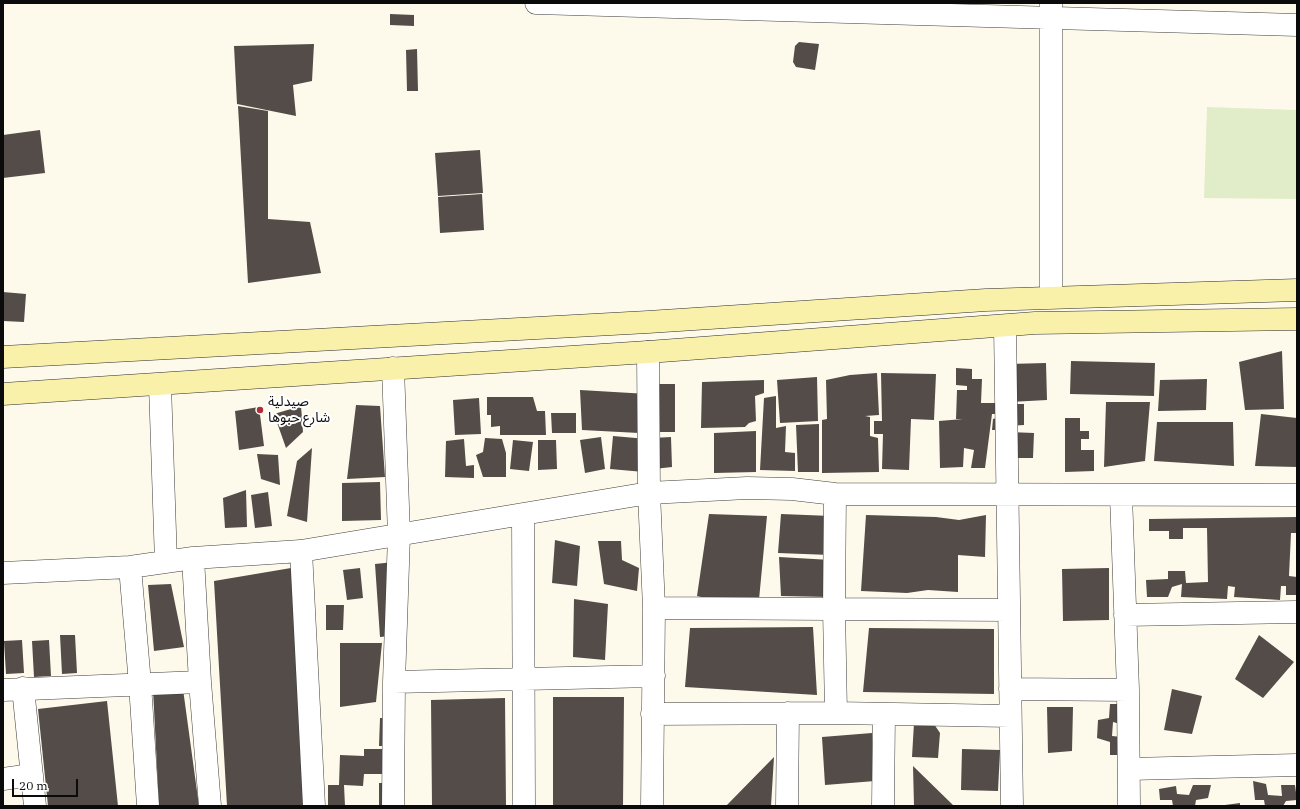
<!DOCTYPE html>
<html>
<head>
<meta charset="utf-8">
<style>
  body { margin:0 }
  #map { position:relative; width:1300px; height:809px; overflow:hidden; background:#fefaeb; font-family:"IBM Plex Serif",serif }
  canvas { display:block }
  .frame { position:absolute; inset:0; border:4px solid #0b0b0b; pointer-events:none }
  .scale { position:absolute; left:12px; top:779px; width:66px; height:18px; box-sizing:border-box; border:2px solid #0b0b0b; border-top:0; padding-left:5px; font-size:12px; line-height:14px; white-space:nowrap; color:#0b0b0b; -webkit-text-stroke:3px #fff; paint-order:stroke }
</style>
</head>
<body>
<div id="map">
<canvas width="1300" height="809"></canvas>
<div class="frame"></div>
<div class="scale">20 m</div>
</div>
<script>
const context = document.querySelector('canvas').getContext('2d');
context.lineJoin = 'round';
function fill(path, color) {
  context.fillStyle = color;
  context.fill(path, 'evenodd');
}
function shape(rows) {
  const path = new Path2D();
  for (const r of rows) {
    path.moveTo(r[0], r[1]);
    for (let i = 2; i < r.length; i += 2) path.lineTo(r[i], r[i + 1]);
  }
  return path;
}
function strokePath(path, color, width, dash) {
  context.strokeStyle = color;
  context.lineWidth = width;
  context.lineCap = dash ? 'butt' : 'round';
  context.setLineDash(dash || []);
  context.stroke(path);
}
function label(font, color, halo, rows, align = 'center') {
  context.font = font + ' "IBM Plex Serif","Noto Sans Arabic",serif';
  context.lineWidth = 4;
  context.setLineDash([]);
  context.textBaseline = 'middle';
  context.strokeStyle = halo;
  context.fillStyle = color;
  for (const [text, x, y, turn = 0] of rows) {
    context.save();
    context.translate(x, y);
    context.rotate((+turn || 0) * Math.PI / 180);
    context.textAlign = isNaN(turn) ? turn : align;
    if (halo) context.strokeText(text, 0, 0);
    context.fillText(text, 0, 0);
    context.restore();
  }
}
fill(shape([
  [1207,107,1297,110,1297,199,1204,198]
]), '#e1edc8');
fill(shape([
  [390,14,414,15,414,26,390,25],
  [799,42,819,44,815,70,796,67,793,62,795,46],
  [314,44,312,81,293,85,296,116,237,104,234,46],
  [417,49,418,91,407,91,406,50],
  [238,106,268,111,268,219,310,222,321,273,248,283],
  [40,130,45,173,3,178,3,135],
  [480,150,483,193,438,196,435,153],
  [482,194,484,230,440,233,438,197],
  [3,292,26,294,24,322,3,321],
  [1282,351,1284,409,1245,410,1239,362],
  [1071,361,1155,363,1154,396,1070,394],
  [1046,363,1047,400,1010,402,1008,364],
  [956,368,972,369,972,379,982,379,981,403,1006,403,1005,430,992,430,993,419,997,418,997,414,992,414,985,468,971,468,974,450,964,448,963,467,940,468,939,421,963,419,956,419,957,390,967,390,967,386,956,385],
  [877,373,879,415,865,416,870,417,870,436,878,438,879,472,822,473,822,420,827,419,826,380,850,375],
  [881,373,936,374,934,420,911,419,909,470,882,469,883,434,874,434,874,421,882,421],
  [817,377,818,421,780,423,777,380],
  [1207,379,1206,410,1158,411,1160,380],
  [764,380,764,393,755,396,756,421,749,423,745,427,701,428,702,382],
  [650,384,675,384,675,432,651,432],
  [580,390,648,394,639,433,582,430],
  [776,396,776,428,786,426,785,452,795,453,795,471,760,470,764,398],
  [487,397,533,397,537,411,545,411,546,435,500,435,500,426,491,427,491,415,487,415],
  [479,398,481,434,455,435,453,400],
  [1106,402,1150,402,1145,461,1104,467],
  [1008,404,1024,404,1024,425,1008,426],
  [356,405,380,406,385,477,347,479],
  [301,406,303,432,286,448,274,414],
  [259,407,264,446,239,450,235,411],
  [551,413,576,413,576,433,552,433],
  [1261,414,1297,418,1297,467,1255,466],
  [1065,418,1080,418,1080,431,1089,431,1089,439,1081,439,1081,450,1094,450,1094,471,1065,472],
  [1157,422,1233,422,1234,466,1154,461],
  [819,424,819,472,798,472,796,425],
  [756,431,756,472,714,473,714,433],
  [1009,432,1034,433,1033,458,1009,458],
  [613,436,647,439,644,472,610,469],
  [601,437,605,469,585,473,580,440],
  [671,437,672,467,654,469,652,438],
  [485,438,502,439,506,453,506,477,483,477,476,455,483,452],
  [464,439,466,466,474,465,474,478,445,477,446,441],
  [513,440,533,442,529,471,510,469],
  [538,440,556,440,557,469,538,470],
  [312,448,307,522,287,516,297,461],
  [257,454,278,455,280,485,261,479],
  [380,482,381,520,342,521,342,483],
  [246,490,247,527,225,528,223,498],
  [268,492,272,526,255,528,251,495],
  [709,514,767,516,758,610,697,596],
  [781,514,831,516,830,555,778,553],
  [866,515,936,517,959,520,986,515,985,557,958,555,958,592,928,590,907,593,861,591],
  [1297,517,1297,533,1291,533,1289,576,1297,577,1297,595,1286,595,1286,586,1281,586,1280,600,1234,597,1235,587,1228,586,1227,599,1181,597,1182,584,1172,587,1168,597,1147,597,1146,580,1168,579,1168,571,1185,571,1186,583,1208,582,1207,528,1183,528,1183,539,1169,539,1169,531,1149,531,1149,519],
  [555,540,580,546,577,586,552,583],
  [598,541,621,541,622,560,639,568,637,591,604,584],
  [779,557,831,560,829,597,781,596],
  [394,562,401,635,380,637,375,564],
  [291,568,306,806,227,806,214,581],
  [360,568,363,598,347,600,343,570],
  [1109,568,1109,620,1063,621,1062,569],
  [171,584,184,647,154,651,148,585],
  [574,599,608,604,605,660,573,657],
  [326,605,344,605,343,630,326,630],
  [813,627,817,695,685,687,690,628],
  [869,628,994,629,994,694,863,692],
  [60,635,75,635,77,673,62,674],
  [1259,635,1294,662,1263,698,1235,679],
  [22,640,24,673,6,674,4,641],
  [49,640,51,676,34,677,32,641],
  [340,643,382,643,376,702,340,707],
  [183,689,199,806,159,806,153,690],
  [1172,689,1202,696,1192,734,1164,730],
  [553,697,624,697,623,806,553,806],
  [505,698,506,806,432,806,431,700],
  [107,701,118,806,48,806,38,709],
  [1110,704,1121,704,1124,725,1113,722,1112,736,1122,737,1124,755,1110,755,1110,742,1097,738,1098,720,1109,718],
  [1047,707,1073,707,1072,751,1048,753],
  [380,718,390,718,389,746,379,746],
  [914,723,934,724,940,733,938,758,912,757],
  [872,733,875,781,825,785,822,737],
  [364,749,387,749,386,774,364,774,363,786,344,785,345,806,328,806,328,785,339,785,340,755,364,756],
  [962,749,1000,750,998,791,961,790],
  [774,757,771,806,726,806],
  [913,766,954,806,914,806],
  [1253,781,1266,784,1268,795,1282,796,1281,785,1295,785,1297,800,1286,801,1283,806,1265,806,1264,800,1255,800],
  [379,783,392,783,392,806,379,806],
  [1193,785,1211,785,1208,798,1196,800,1195,806,1173,806,1172,800,1160,800,1159,789,1176,786,1177,794,1189,795],
  [1240,803,1240,806,1225,806,1225,805]
]), '#534c48');
const street = shape([
  [536,3,1297,25],
  [1051,3,1051,297],
  [1005,326,1012,806],
  [648,352,649,493,654,608,652,806],
  [393,368,399,535,394,682,393,806],
  [160,385,166,562],
  [835,494,834,609,836,713],
  [1121,495,1128,690,1129,806],
  [523,514,524,806],
  [301,551,314,806],
  [193,558,200,682,210,806],
  [130,567,140,684,148,806],
  [3,573,130,567,193,558,301,551,649,493,747,488,792,489,835,494,1297,495],
  [654,608,1009,610],
  [1125,615,1297,612],
  [394,682,654,676],
  [23,688,35,806],
  [1010,689,1128,690],
  [3,690,200,682],
  [652,714,836,713,1010,716],
  [1129,769,1297,765],
  [3,779,32,775],
  [787,806,788,713],
  [883,806,884,714]
]);
const secondary = shape([
  [3,357,648,322,986,300,1297,290],
  [3,394,648,352,1035,323,1297,319]
]);
strokePath(street, '#3e3e3e', 23);
strokePath(secondary, '#2d2d2d', 23);
strokePath(street, '#fff', 22);
strokePath(secondary, '#f9f0aa', 22);
for (const [x, y, r, color] of [
  [260,410,4,"#b02e35"]
]) {
  const dot = new Path2D();
  dot.arc(x, y, r, 0, 2 * Math.PI);
  context.fillStyle = color;
  context.fill(dot);
  strokePath(dot, '#fff', 1.5);
}
label('14px', '#0b0b0b', '#fff', [
  ["صيدلية",268,402],
  ["شارع حبوها",268,418]
], 'left');
</script>
</body>
</html>
